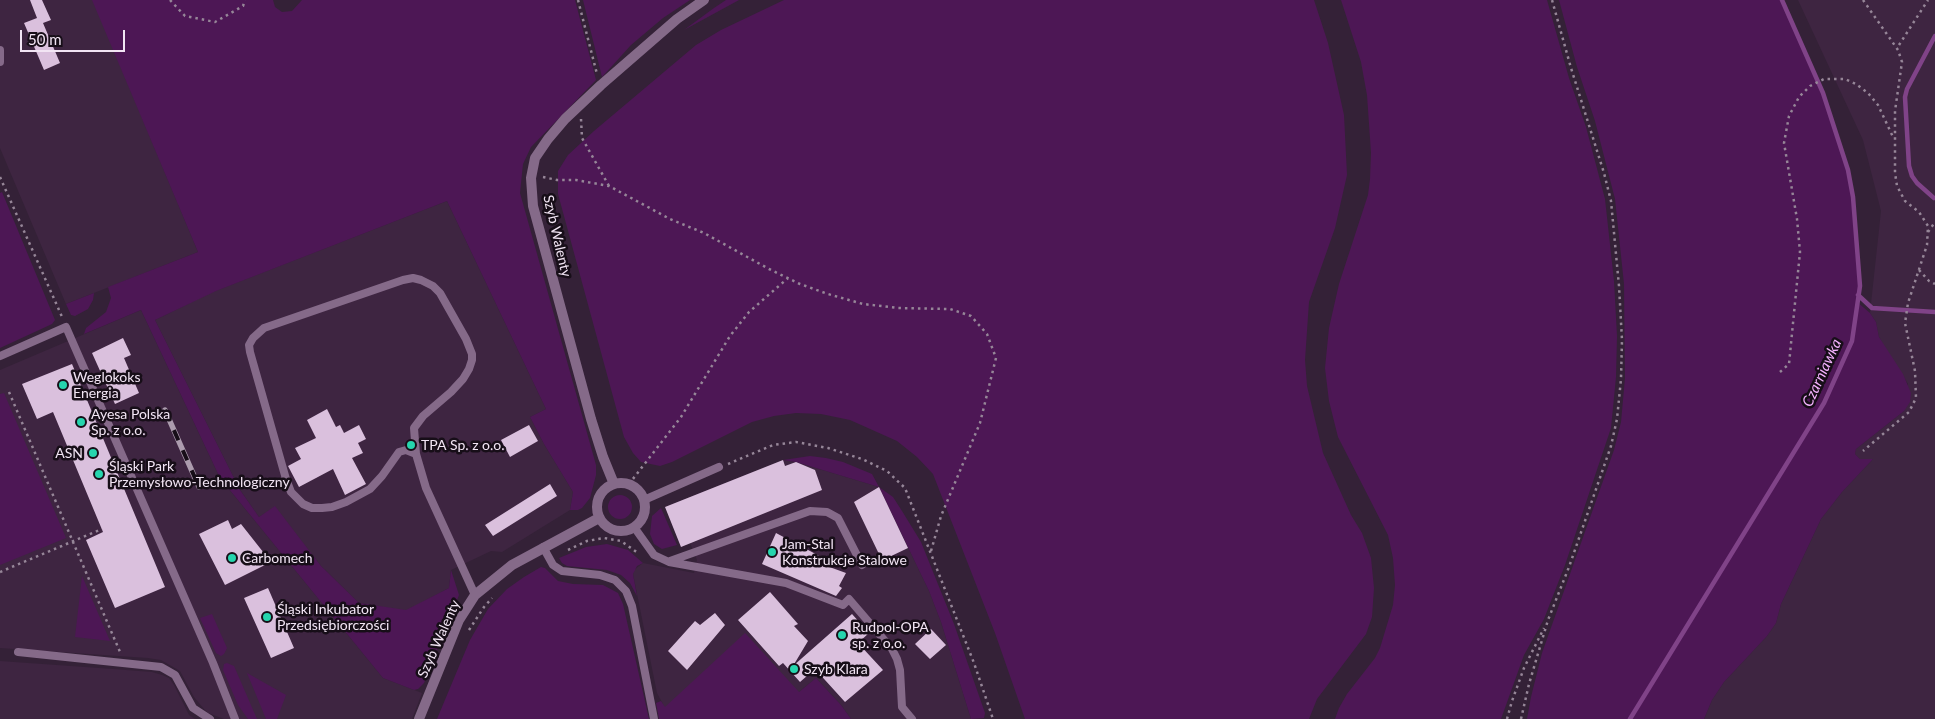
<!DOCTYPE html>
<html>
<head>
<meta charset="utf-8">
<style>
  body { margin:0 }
  #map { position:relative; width:1935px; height:719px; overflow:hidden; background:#342137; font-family:Lato,sans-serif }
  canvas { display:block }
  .scale { position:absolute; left:20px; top:30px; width:105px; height:22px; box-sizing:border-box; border:2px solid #f2e5f4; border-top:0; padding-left:6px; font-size:15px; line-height:18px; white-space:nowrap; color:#f2e5f4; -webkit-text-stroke:4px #170e18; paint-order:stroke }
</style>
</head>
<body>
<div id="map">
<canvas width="1935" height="719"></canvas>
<div class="scale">50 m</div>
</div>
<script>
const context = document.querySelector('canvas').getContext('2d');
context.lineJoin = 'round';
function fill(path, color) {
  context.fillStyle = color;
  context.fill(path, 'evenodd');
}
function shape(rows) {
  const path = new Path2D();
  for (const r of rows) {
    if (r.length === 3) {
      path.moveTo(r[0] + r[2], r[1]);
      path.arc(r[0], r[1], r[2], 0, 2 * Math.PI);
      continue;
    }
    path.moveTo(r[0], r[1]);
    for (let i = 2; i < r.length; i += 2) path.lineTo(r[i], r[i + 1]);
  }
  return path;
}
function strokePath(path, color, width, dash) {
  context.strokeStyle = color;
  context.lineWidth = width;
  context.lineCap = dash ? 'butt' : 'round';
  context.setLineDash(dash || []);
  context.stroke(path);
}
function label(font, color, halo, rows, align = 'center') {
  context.font = font + ' Lato,sans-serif';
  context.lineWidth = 5;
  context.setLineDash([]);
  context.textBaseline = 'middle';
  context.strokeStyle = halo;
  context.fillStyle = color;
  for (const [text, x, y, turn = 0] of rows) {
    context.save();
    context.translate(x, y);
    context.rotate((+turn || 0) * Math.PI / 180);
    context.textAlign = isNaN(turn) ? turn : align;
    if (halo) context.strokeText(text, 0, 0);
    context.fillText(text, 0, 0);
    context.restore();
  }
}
fill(shape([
  [0,0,93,0,198,252,66,304,0,148],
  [1798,0,1935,0,1935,719,1704,719,1712,700,1724,682,1767,636,1776,623,1781,604,1821,519,1842,492,1873,459,1860,459,1855,454,1856,449,1904,411,1908,384,1884,346,1879,337,1876,322,1870,313,1881,211,1863,140],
  [447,201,546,409,530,417,544,444,573,492,570,510,502,552,491,551,451,570,449,588,406,611,359,603,321,566,275,507,259,517,240,490,155,320,210,293],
  [141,310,220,478,383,678,422,693,412,719,224,719,208,713,204,709,194,697,180,671,161,660,148,658,0,648,0,370],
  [783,460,796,462,879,487,929,591,941,622,971,719,851,719,841,705,816,678,799,692,665,708,657,693,633,574,634,570,643,563,694,573,697,560,690,543,681,547,665,507],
  [0,661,113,669,152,672,162,675,169,678,174,685,189,715,195,719,0,719]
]), '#3e2541');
fill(shape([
  [92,0,273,0,275,7,282,12,292,11,302,0,575,0,596,80,531,147,523,164,520,193,596,465,596,475,590,498,582,508,578,510,570,510,573,492,544,444,530,417,546,409,447,201,216,291,155,320,240,490,259,517,275,506,321,566,359,603,406,610,449,588,451,570,459,595,424,683,418,689,414,690,383,678,220,478,141,310,84,334,86,328,106,312,111,298,108,287,198,252],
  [583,0,690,0,663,18,631,45,602,77],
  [726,0,739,0,684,30,714,8],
  [784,0,1314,0,1328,43,1344,115,1347,175,1335,228,1309,302,1305,360,1307,386,1323,453,1351,515,1362,533,1371,558,1374,588,1372,617,1366,634,1317,699,1309,719,1025,719,995,633,933,474,917,457,897,441,850,420,821,414,796,413,774,416,752,422,672,462,660,466,641,462,633,453,624,437,558,194,558,171,568,155,594,131,696,45,721,30],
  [1341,0,1547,0,1569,78,1586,127,1605,199,1614,281,1617,336,1616,377,1611,428,1565,565,1544,619,1524,655,1501,719,1335,719,1339,708,1347,694,1375,658,1380,648,1393,605,1395,585,1393,558,1388,535,1338,437,1329,401,1325,368,1329,328,1339,284,1368,195,1370,179,1371,153,1367,95,1361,62],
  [1559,0,1782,0,1823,93,1848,170,1853,197,1860,286,1857,302,1870,313,1876,322,1879,337,1903,374,1911,393,1910,402,1904,411,1856,449,1855,454,1860,459,1873,459,1842,492,1821,519,1781,604,1776,623,1767,636,1724,682,1712,700,1704,719,1527,719,1531,697,1542,653,1614,450,1621,422,1625,378,1624,284,1615,199,1595,121,1577,67],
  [2,192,55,320,52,324,0,348,0,193],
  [94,293,93,300,88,309,75,316,71,315,66,304],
  [4,393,66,538,0,565,0,394],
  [810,456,826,458,843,462,872,474,879,487,893,497,902,511,921,542,954,624,985,713,984,718,971,719,941,622,929,591,879,487,796,462,783,460],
  [620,507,12],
  [661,508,677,545,662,549,654,544,650,534,652,516],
  [607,544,628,550,643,563,637,566,633,574,637,596,630,583,621,575,607,570,567,566,562,563,559,558,586,547],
  [541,567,545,568,558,581,573,584,603,585,618,593,623,604,649,719,437,719,470,640,488,609,507,589,524,577],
  [82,576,110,641,75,637],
  [212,614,227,648,224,654,221,656,216,653,200,618],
  [745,633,799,692,816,678,841,705,851,719,659,719,656,703,661,701,665,707],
  [227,663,234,666,257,719,248,719,238,705,223,670,224,664],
  [247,673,286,695,277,719,266,719]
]), '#4d1755');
strokePath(shape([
  [1934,198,1917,183,1912,176,1909,166,1905,97,1907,89,1935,36],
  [1858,295,1872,308,1935,312],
  [1630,719,1824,403,1852,341,1860,286,1853,197,1848,170,1823,93,1782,0]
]), '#804388', 4.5);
fill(shape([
  [30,0,42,0,51,20,43,23,60,63,44,70,24,23,37,18],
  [123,338,131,355,124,358,139,393,115,404,92,353],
  [72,364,165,587,115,608,86,540,103,532,53,412,37,419,22,384],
  [327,409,336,427,340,425,344,433,359,425,366,439,358,443,363,453,352,458,366,484,345,495,333,469,299,487,288,466,301,459,295,448,316,438,307,420],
  [529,425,538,441,510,457,501,440],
  [783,460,785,466,796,462,815,470,822,490,681,547,665,507],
  [550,484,557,496,493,536,485,525],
  [879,487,908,548,885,559,878,552,854,502],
  [228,520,232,529,241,524,271,562,225,585,199,534],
  [776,533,827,560,824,565,846,573,839,586,842,588,836,596,762,564],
  [268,588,294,648,271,658,244,598],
  [770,592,798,624,794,626,808,641,793,666,852,614,869,633,858,643,883,670,845,702,815,669,800,682,783,663,779,666,738,620],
  [715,613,725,625,687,670,668,651,695,621,700,625],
  [931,629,946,645,930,659,915,644]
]), '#dac0dd');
strokePath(shape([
  [170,0,185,16,215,22,243,6,245,0],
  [578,0,597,74],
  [1863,0,1898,50,1902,62,1895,111,1895,173,1897,186,1905,201,1919,212,1928,226,1927,245,1908,303,1905,323,1915,371,1916,398,1909,412,1863,451],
  [1899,45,1928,0],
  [581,119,582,138,609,186],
  [0,177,63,319],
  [543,177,557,180,576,180,609,186,670,219,704,233,769,269,800,284,828,294,863,304,898,308,950,309,971,316,987,334,996,358,980,423,941,516,931,551],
  [1928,232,1935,222],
  [1919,270,1929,281,1935,284],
  [1780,372,1789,364,1800,252,1797,219,1784,143,1789,116,1799,97,1810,86,1824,79,1845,79,1856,84,1868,93,1878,105,1893,137],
  [9,392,120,652],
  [728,464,773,445,796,442,828,448,862,459,887,471,905,488,974,663,993,719],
  [629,484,681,417,730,336,749,312,788,278],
  [568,550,587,541,604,538,621,541,638,553],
  [0,572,102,529],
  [469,630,484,607,492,598],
  [1507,719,1512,701,1524,668,1544,628],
  [1521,719,1529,684,1548,620,1569,567,1611,446,1617,419,1621,379,1622,340,1619,286,1611,201,1604,173,1571,68,1552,0]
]), '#968698', 2.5, [2.5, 4]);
strokePath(shape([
  [0,50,0,62],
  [0,356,66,327,213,663,235,719],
  [416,454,406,450,399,452,382,476,370,489,346,502,332,507,322,508,312,508,303,504,291,492,286,479,250,352,249,345,253,338,264,328,403,280,413,278,421,280,433,286,440,293,466,339,472,354,472,360,469,369,463,379,451,392,423,416,414,428,416,454,426,488,475,595],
  [644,500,719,467],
  [634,527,654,555,669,562,786,583,843,605,849,599,892,649,897,659,900,670,902,707,912,719],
  [543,547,553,565,562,571,600,575,615,580,626,591,632,606,654,719],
  [670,561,810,511,827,512,838,518,862,565],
  [18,652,161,667,175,675,193,708,210,719]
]), '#856a89', 8);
strokePath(shape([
  [621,507,24],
  [614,484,603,457,591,419,533,206,531,178,535,158,548,139,565,119,601,85,677,19,704,0],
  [419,719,459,620,475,595,512,565,599,518]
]), '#856a89', 10);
const rail = shape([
  [165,410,199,487]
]);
strokePath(rail, '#ac9cae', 5.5);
strokePath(rail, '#170e18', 4, [11]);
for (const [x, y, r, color] of [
  [63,385,5,"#26d5ae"],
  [81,422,5,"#26d5ae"],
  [411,445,5,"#26d5ae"],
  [93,453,5,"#26d5ae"],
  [99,474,5,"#26d5ae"],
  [772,552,5,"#26d5ae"],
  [232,558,5,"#26d5ae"],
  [267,617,5,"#26d5ae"],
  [842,635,5,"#26d5ae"],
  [794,669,5,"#26d5ae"]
]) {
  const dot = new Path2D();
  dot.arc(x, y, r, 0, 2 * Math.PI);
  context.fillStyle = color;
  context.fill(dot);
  strokePath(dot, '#170e18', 2);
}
label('14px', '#f2e5f4', '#170e18', [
  ["Szyb Walenty",557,236,77],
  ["Szyb Walenty",439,639,-66]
]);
label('14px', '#f2e5f4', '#170e18', [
  ["Weglokoks",73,377],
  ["Energia",73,393],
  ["Ayesa Polska",91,414],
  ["Sp. z o.o.",91,430],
  ["TPA Sp. z o.o.",421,445],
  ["ASN",83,453,"right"],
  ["Śląski Park",109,466],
  ["Przemysłowo-Technologiczny",109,482],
  ["Jam-Stal",782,544],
  ["Konstrukcje Stalowe",782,560],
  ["Carbomech",242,558],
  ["Śląski Inkubator",277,609],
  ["Przedsiębiorczości",277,625],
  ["Rudpol-OPA",852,627],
  ["sp. z o.o.",852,643],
  ["Szyb Klara",804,669]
], 'left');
label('italic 15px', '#f5b2fe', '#170e18', [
  ["Czarniawka",1822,373,-65]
]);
</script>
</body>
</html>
